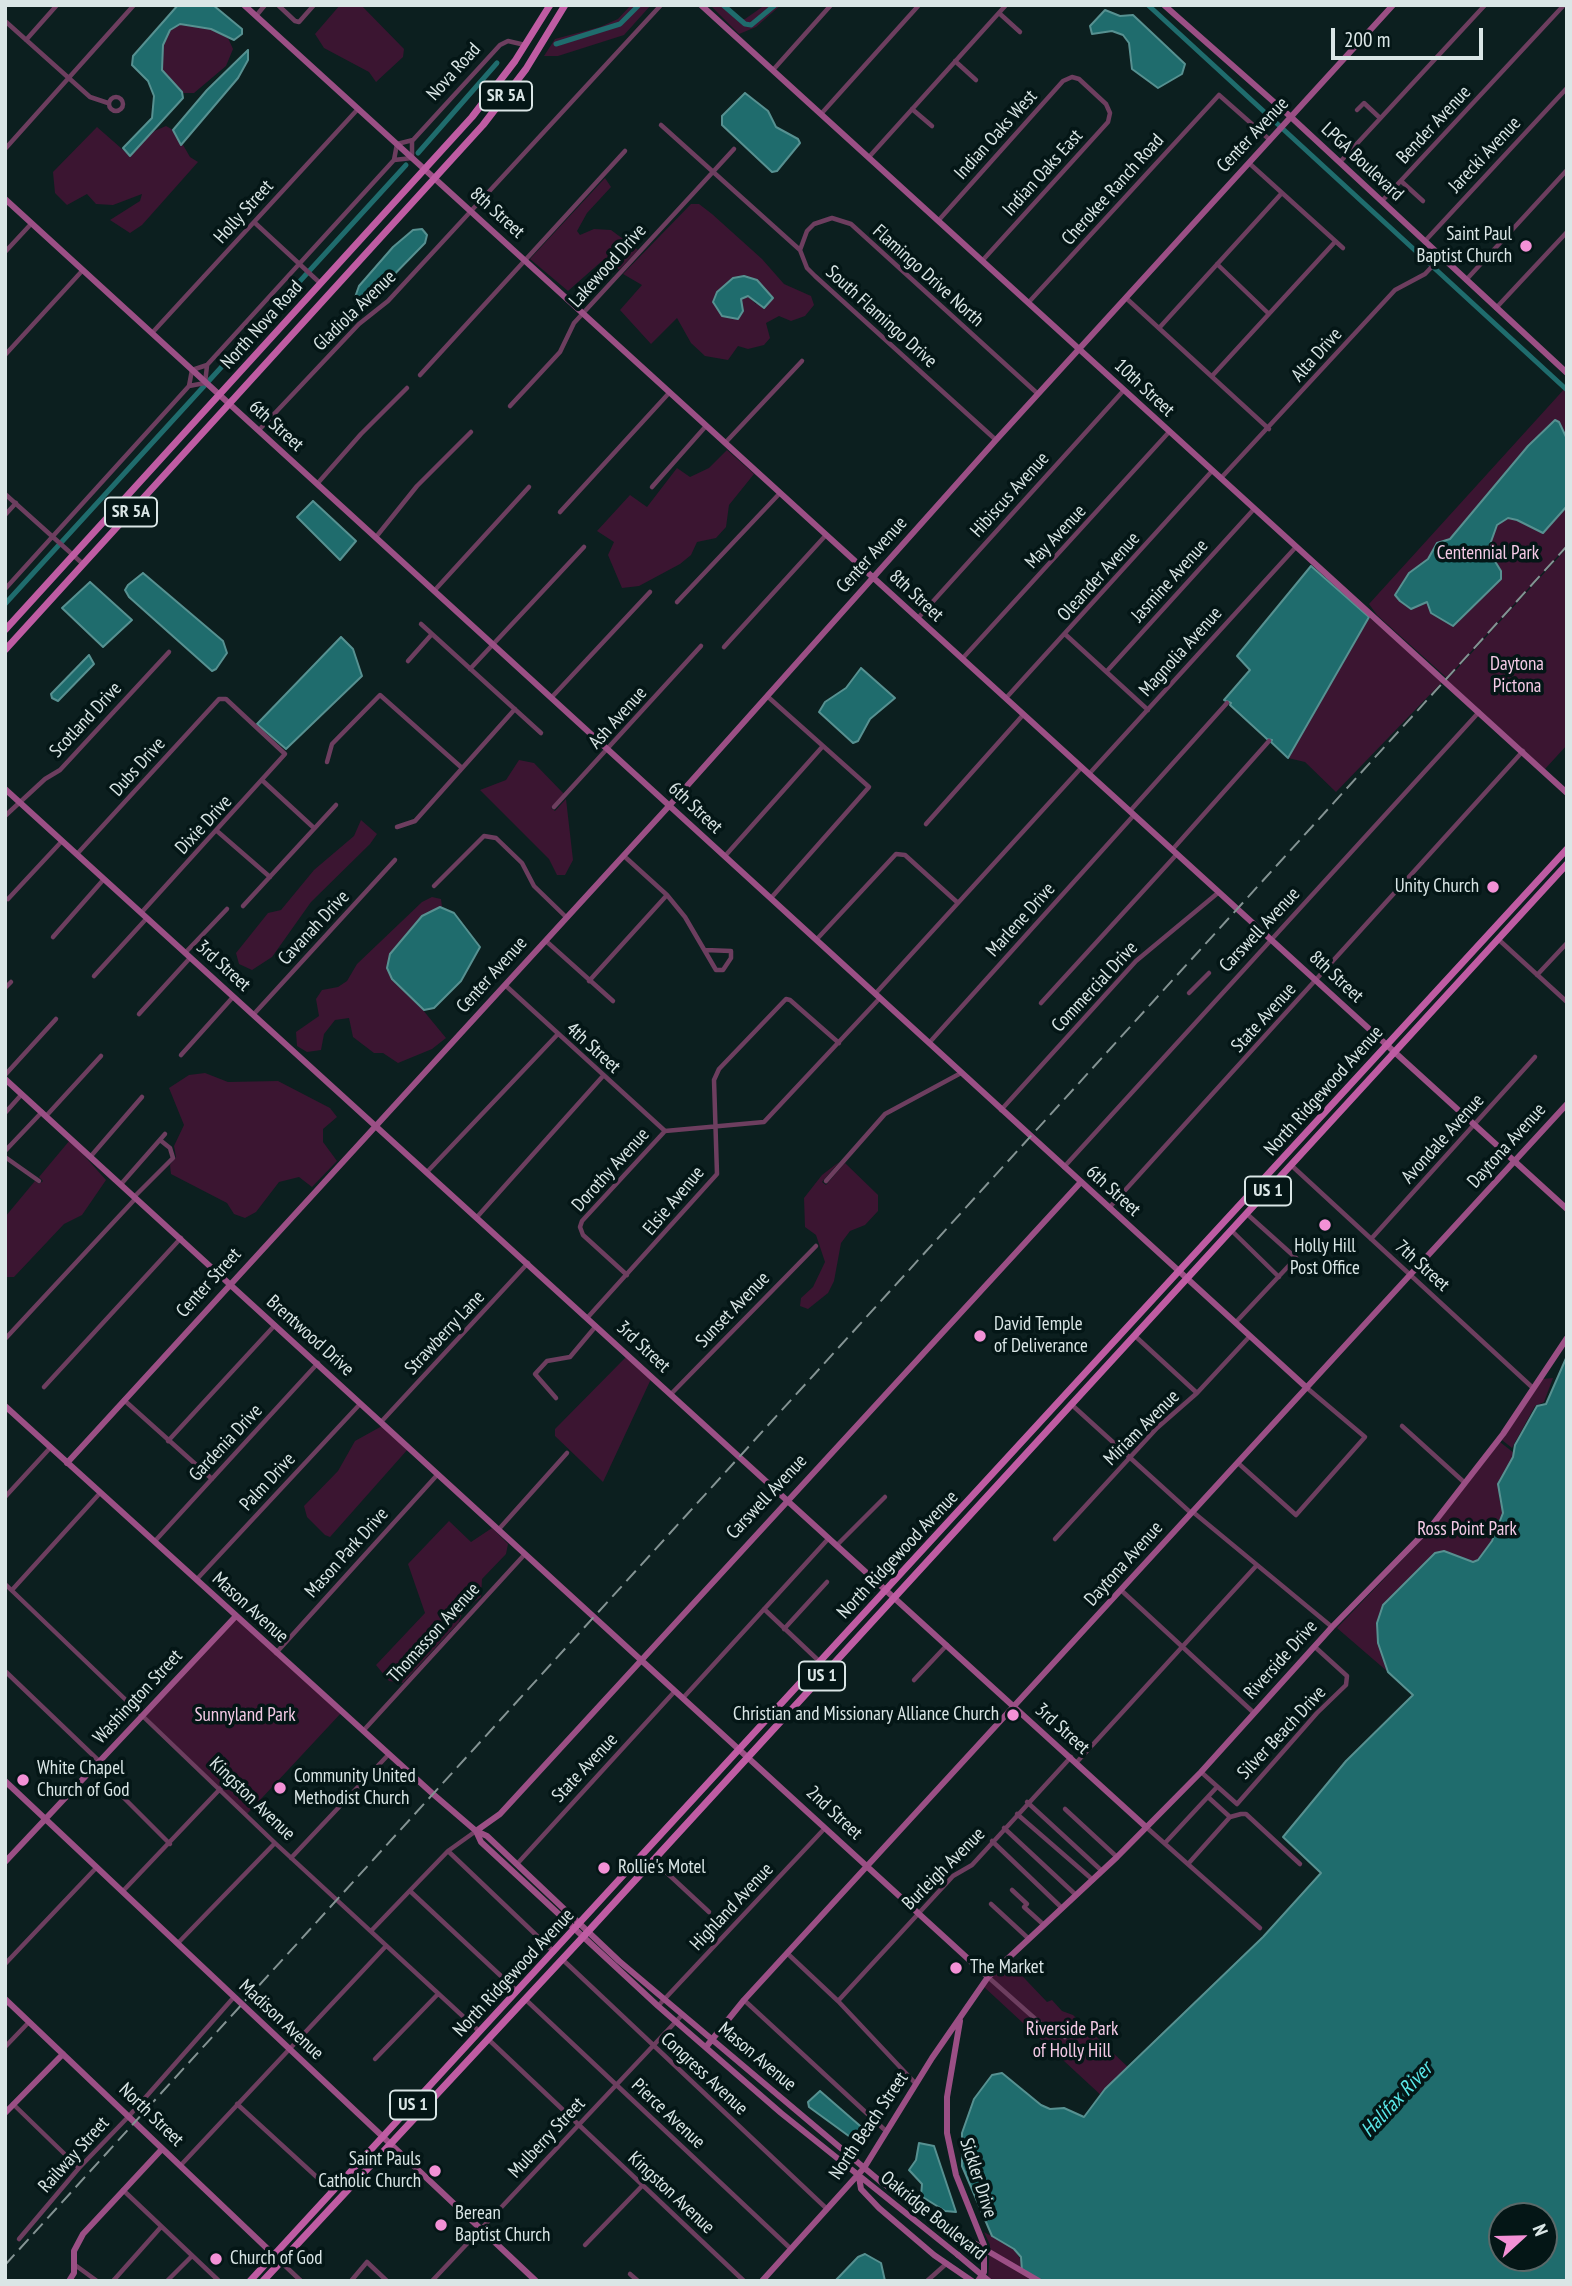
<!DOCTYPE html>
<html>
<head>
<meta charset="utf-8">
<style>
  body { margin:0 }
  #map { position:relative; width:1572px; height:2286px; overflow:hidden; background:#0c1f1f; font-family:"PT Sans Narrow",sans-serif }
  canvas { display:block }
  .frame { position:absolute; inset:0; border:7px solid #dae6e6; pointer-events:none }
  .north { position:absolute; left:1488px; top:2202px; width:70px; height:70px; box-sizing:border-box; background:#041616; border:2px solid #5a6969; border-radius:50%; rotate:68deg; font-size:19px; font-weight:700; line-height:28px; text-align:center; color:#dae6e6 }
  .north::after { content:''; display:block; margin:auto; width:24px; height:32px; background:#f391d6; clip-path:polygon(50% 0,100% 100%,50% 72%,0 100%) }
  .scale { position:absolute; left:1331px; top:28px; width:152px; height:32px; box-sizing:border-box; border:4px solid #dae6e6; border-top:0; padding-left:9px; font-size:21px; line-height:24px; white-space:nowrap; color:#dae6e6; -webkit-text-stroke:5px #041616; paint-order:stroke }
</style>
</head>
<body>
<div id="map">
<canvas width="1572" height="2286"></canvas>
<div class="frame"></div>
<div class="north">N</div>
<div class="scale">200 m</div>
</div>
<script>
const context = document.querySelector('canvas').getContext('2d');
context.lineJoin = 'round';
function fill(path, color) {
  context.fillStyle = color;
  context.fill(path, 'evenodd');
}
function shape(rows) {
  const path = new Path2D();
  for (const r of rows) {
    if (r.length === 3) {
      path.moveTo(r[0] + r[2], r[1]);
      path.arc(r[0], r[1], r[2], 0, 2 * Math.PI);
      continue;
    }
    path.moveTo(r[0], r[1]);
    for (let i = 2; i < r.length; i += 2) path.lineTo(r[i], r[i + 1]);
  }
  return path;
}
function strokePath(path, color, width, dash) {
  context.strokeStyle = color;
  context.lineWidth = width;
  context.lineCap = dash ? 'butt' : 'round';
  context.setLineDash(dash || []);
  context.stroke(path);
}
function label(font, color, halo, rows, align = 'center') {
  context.font = font + ' "PT Sans Narrow",sans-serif';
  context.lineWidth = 7;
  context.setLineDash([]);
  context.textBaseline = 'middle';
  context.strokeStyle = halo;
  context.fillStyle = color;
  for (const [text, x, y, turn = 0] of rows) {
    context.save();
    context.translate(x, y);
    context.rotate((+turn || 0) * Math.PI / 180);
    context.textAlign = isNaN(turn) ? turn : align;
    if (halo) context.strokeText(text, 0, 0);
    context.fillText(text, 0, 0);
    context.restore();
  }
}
fill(shape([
  [340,5,361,5,404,49,403,57,376,82,369,72,324,48,315,34],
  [631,5,651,5,624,35,558,56,544,56,555,39,600,27,618,19],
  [710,5,725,5,737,19,745,19,765,5,781,5,756,27,739,34],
  [180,24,211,29,228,38,233,49,226,66,194,93,182,93,162,70,163,45,170,30],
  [166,126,175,131,190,157,198,162,142,225,130,233,110,220,140,201,142,194,113,205,96,204,87,194,67,205,55,193,53,172,97,127,130,156,152,132],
  [605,178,611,187,587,213,577,231,580,235,594,229,611,230,638,250,619,270,614,264,602,261,568,291,530,259],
  [691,204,699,204,712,214,762,259,784,284,811,296,814,305,805,316,791,321,779,316,766,323,770,338,764,345,748,349,738,346,728,360,705,356,691,343,677,318,651,344,620,310,642,285,623,274],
  [744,276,757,280,756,304,748,296,741,299,743,311,731,317,722,316,717,292,733,278],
  [1567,386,1567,546,1447,678,1377,615,1369,604],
  [727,450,754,474,729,505,726,527,716,538,697,542,691,555,680,564,639,586,622,588,608,555,614,542,597,531,630,495,647,507,677,468,690,477,709,468],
  [1567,548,1567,745,1545,769,1447,680],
  [1369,617,1442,682,1336,792,1305,762,1288,758],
  [519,760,534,763,564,794,551,808,555,811,566,799,573,860,565,875,557,875,549,859,480,790,506,780],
  [361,820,377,834,370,844,311,902,272,957,252,970,239,964,236,953,268,913,281,910,314,870,354,836],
  [432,897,441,899,442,907,392,979,413,998,446,1038,432,1049,398,1063,383,1053,374,1053,353,1037,349,1018,335,1020,324,1034,321,1050,307,1052,297,1046,296,1032,319,1016,316,999,322,990,338,987,347,981,357,964,422,902],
  [205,1073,228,1082,278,1081,330,1108,337,1117,323,1129,323,1142,337,1161,312,1187,299,1177,279,1182,256,1212,245,1218,234,1214,227,1203,171,1174,170,1165,176,1157,174,1146,184,1125,169,1088,189,1075],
  [70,1140,106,1180,82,1215,64,1224,14,1277,5,1277,5,1217,35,1181,39,1184,43,1181,39,1177],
  [839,1162,822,1182,826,1185,845,1163,878,1195,878,1211,865,1225,850,1231,841,1243,834,1281,828,1293,808,1309,800,1306,801,1298,813,1287,825,1262,816,1235,805,1227,804,1198,822,1175],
  [626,1357,651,1379,603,1482,555,1436,555,1429],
  [1553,1378,1544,1402,1535,1406,1512,1448,1502,1440,1542,1379],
  [382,1426,408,1449,330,1537,325,1535,307,1517,304,1506,338,1471,355,1441],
  [1500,1442,1514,1453,1499,1498,1503,1513,1492,1541,1478,1560,1473,1562,1444,1551,1383,1605,1377,1623,1378,1643,1388,1672,1337,1628,1428,1533],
  [449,1521,471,1542,492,1528,508,1544,506,1554,482,1579,481,1597,463,1610,459,1622,403,1683,389,1681,376,1665,425,1613,408,1564],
  [236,1616,342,1712,247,1814,143,1714],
  [1007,1960,1047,2002,1052,2000,1062,2011,1073,2015,1129,2068,1105,2089,1104,2098,983,1986],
  [984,2232,1014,2249,1034,2281,988,2281,990,2245]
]), '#3b1531');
const water = shape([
  [178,5,213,5,242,29,242,34,234,40,211,29,180,24,170,30,163,45,162,70,182,92,183,98,130,156,123,148,152,118,154,96,148,81,132,65,133,56,178,5],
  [1105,10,1120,16,1133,15,1185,64,1182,74,1158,88,1132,69,1129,43,1123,35,1112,31,1092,34,1090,26,1105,10],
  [248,50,248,60,238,78,181,145,173,130,207,90,248,50],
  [745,93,768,111,776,127,798,139,800,143,777,171,772,172,722,125,722,116,745,93],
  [422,229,427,235,425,243,377,292,361,305,354,300,359,286,393,247,413,230,422,229],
  [744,276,757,280,773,298,764,308,748,296,741,299,743,311,738,319,722,316,713,302,717,292,733,278,744,276],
  [1555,420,1559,422,1567,439,1567,506,1543,533,1517,520,1508,518,1497,525,1488,550,1501,571,1501,579,1453,626,1431,613,1427,602,1411,609,1400,601,1395,595,1409,573,1428,559,1437,543,1450,539,1528,446,1555,420],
  [313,501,356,541,340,560,297,517,313,501],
  [1311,566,1369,617,1288,758,1271,742,1272,740,1267,739,1230,705,1231,703,1224,700,1250,670,1237,656,1311,566],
  [143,573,223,641,227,653,216,669,212,671,129,597,125,590,128,585,143,573],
  [90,582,132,620,103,647,62,608,90,582],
  [341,637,353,649,362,676,286,749,257,724,341,637],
  [89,655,94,664,58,701,52,698,51,694,89,655],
  [861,668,895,698,870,719,858,741,853,743,819,712,825,702,846,688,861,668],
  [440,907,454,913,480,947,461,981,434,1008,424,1010,392,979,387,968,390,954,422,916,440,907],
  [1567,1356,1567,2281,1034,2281,1022,2271,1021,2257,1014,2249,992,2236,962,2166,962,2133,974,2099,992,2075,1002,2073,1041,2105,1050,2109,1064,2108,1084,2117,1105,2089,1263,1937,1321,1873,1283,1837,1346,1761,1413,1695,1388,1672,1378,1643,1377,1623,1383,1605,1435,1553,1444,1551,1473,1562,1478,1560,1492,1541,1503,1513,1498,1484,1513,1457,1515,1445,1537,1406,1546,1404,1567,1356],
  [1502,2216,1544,2216,1544,2258,1502,2258,1502,2216],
  [820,2091,866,2131,863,2139,857,2142,809,2107,808,2102,820,2091],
  [919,2143,934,2146,956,2212,945,2211,921,2196,922,2184,909,2170,916,2160,919,2143],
  [865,2254,881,2263,885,2281,835,2281,858,2257,865,2254]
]);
fill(water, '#1f6c6d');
strokePath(water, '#579191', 2);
strokePath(shape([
  [723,5,745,24,751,25,775,5],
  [1148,5,1567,390],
  [556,44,620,24,639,5],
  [418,153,497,63],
  [5,604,406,165]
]), '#1f6c6d', 5);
strokePath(shape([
  [278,5,295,21,299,22,314,5],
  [999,13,1020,32],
  [256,16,265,5],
  [5,21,90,97,108,103],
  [26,40,57,5],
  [955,61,976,80],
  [773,70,831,5],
  [116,104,7],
  [912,109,932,126],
  [1357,110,1364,103,1380,118],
  [821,114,919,5],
  [661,125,800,250,807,268,815,276,996,440],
  [5,149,134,5],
  [869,157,1006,5],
  [394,160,412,158,412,141],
  [1340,162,1485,5],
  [1249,163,1343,248],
  [1401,181,1423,201],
  [1382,201,1564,5],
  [938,221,1063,81,1072,77,1079,79,1106,104,1110,113,1108,122,982,261],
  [254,222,320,283],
  [1425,241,1567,88],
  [800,250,807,231,814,224,832,218,851,224,1038,394],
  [5,252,31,224],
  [1217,264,1269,314],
  [1466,280,1567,170],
  [1126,298,1269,429],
  [1028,303,1219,95,1270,140],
  [1496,308,1567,232],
  [1160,327,1281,194],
  [152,333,357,110],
  [5,355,82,271],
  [420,375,625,151],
  [1212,376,1334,243],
  [189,386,205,383,207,366],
  [510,406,560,352,574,323,734,149],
  [259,430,359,324,388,301,661,5],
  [725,443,802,361],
  [1221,478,1395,290,1425,274,1441,257],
  [317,484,361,434,407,388],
  [652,487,706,426],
  [5,494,83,564],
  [560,512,669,393],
  [5,515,16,503],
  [376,537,417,486,471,432],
  [5,589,189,386,192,370,207,365,394,160,397,144,413,140,500,45,508,41,525,45],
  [434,591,529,487],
  [677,602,780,493],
  [918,618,1124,390],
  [421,624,541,733],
  [1066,635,1148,710],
  [724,647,826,535],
  [962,659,1169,432],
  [408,661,432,634],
  [470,669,584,547],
  [1107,671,1254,509],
  [767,696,869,787,771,898],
  [551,698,650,592],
  [1006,698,1212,471],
  [327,762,332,744,380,695,462,768],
  [1089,774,1295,548],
  [263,781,314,828],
  [554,807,701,646],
  [1130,811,1227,703],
  [5,816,45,779,60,770,169,652],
  [926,824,1023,715],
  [397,827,415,821,515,709],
  [217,831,270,877],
  [1172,850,1269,741],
  [77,854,219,699,226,699,285,754,141,913],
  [624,856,667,895,685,917,716,970,723,970,731,958,731,951,705,950],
  [725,856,823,746],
  [434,886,484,836,496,838,522,863,534,886,566,917],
  [8,899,62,841],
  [243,906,336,805],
  [53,937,104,879],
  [1498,939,1567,1002],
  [816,940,896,854,905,855,958,903],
  [546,941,613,1001],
  [185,953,227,909],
  [1537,975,1567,943],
  [94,976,147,918],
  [589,981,667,895],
  [505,985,665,1131],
  [5,988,11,982],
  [1189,993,1209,973],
  [875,994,1081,768],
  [1041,1003,1177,854],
  [139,1014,190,958],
  [253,1015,395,860],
  [929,1043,1134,815],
  [181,1055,233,997],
  [5,1075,56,1019],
  [1001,1110,1136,961,1219,892],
  [5,1113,22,1094],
  [47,1115,101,1056],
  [5,1151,42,1112],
  [91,1156,142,1097],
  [5,1157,39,1181],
  [1291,1165,1533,1388],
  [1064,1167,1479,712],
  [427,1172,557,1035],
  [826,1181,885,1114,961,1073],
  [122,1183,165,1134],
  [135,1196,173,1158,170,1148,160,1140],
  [1109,1208,1523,751],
  [477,1217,603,1076],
  [1232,1231,1279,1277],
  [1371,1239,1535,1057],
  [627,1275,583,1235,580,1227,582,1221,665,1131,764,1122,879,999],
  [588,1317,717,1174,714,1080,719,1069,786,999,790,1000,839,1043],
  [1236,1322,1296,1258,1247,1214],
  [1135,1336,1197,1393],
  [5,1339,136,1198],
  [44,1387,181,1238],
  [671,1394,816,1246],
  [556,1398,535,1374,547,1361,570,1357,596,1326],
  [124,1400,212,1479],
  [1072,1405,1191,1513],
  [381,1422,528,1263],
  [1402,1426,1465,1483],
  [168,1441,275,1325],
  [1238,1463,1296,1515,1365,1437,1307,1388],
  [5,1497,50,1448],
  [1193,1512,1332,1627],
  [499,1529,567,1453],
  [1055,1539,1157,1428,1197,1393,1250,1336],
  [155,1541,318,1363],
  [838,1544,885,1497],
  [197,1579,360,1404],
  [5,1584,275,1843,480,2032],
  [12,1590,100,1493],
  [1122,1591,1254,1713],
  [764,1609,820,1662],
  [784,1629,827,1582],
  [276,1653,438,1474],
  [5,1671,99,1761],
  [914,1680,947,1645],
  [683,1698,829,1538],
  [363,1731,525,1554],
  [1076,1763,1257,1565],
  [94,1768,170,1844],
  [1201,1772,1237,1804,1317,1713,1346,1685,1347,1676,1315,1647],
  [1208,1797,1230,1817],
  [1027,1802,1102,1871],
  [1065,1809,1117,1857],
  [1017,1814,1093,1880],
  [1146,1827,1260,1928],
  [1004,1828,1076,1895],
  [992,1841,1062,1908],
  [1165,1843,1217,1787],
  [448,1851,554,1952],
  [291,1858,389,1754],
  [653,1860,709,1912],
  [517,1864,675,1691],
  [1188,1864,1230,1817,1241,1814,1246,1814,1300,1864],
  [1012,1890,1027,1904,1024,1907,1044,1925],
  [123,1891,221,1788],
  [410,1891,517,1991],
  [991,1904,1029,1939],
  [371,1931,448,1851,476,1831],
  [178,1943,275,1843],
  [788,1954,838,2001,916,2084],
  [562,1959,827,2209],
  [5,1964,97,1867],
  [988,1977,1041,2024,1059,2030,1065,2037,1072,2030,1066,2024,1059,2030],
  [525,1999,791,2249],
  [744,2000,886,2131],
  [838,2001,953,1876,972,1865,1071,1757],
  [658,2006,825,1828],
  [488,2039,744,2281],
  [5,2047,29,2022],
  [375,2059,438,1994],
  [13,2104,79,2168],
  [237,2104,332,2191],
  [180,2166,386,1946],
  [123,2190,219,2281],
  [19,2239,79,2168,129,2116,234,1997],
  [585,2245,642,2186],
  [281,2262,301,2281],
  [75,2265,97,2281],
  [630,2274,638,2281],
  [113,2281,161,2227],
  [167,2281,192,2256],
  [351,2281,367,2262,387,2281],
  [432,2281,682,2015],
  [927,2281,946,2264]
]), '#6d3e5f', 4.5);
strokePath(shape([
  [244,5,1567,1209],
  [701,5,1567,793],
  [1164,5,1292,118,1567,373],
  [5,199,1307,1388],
  [5,789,1146,1827],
  [5,1079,988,1977],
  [5,1406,433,1794,476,1831,487,1836,619,1961,881,2182,967,2239],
  [67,1463,669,806,996,440,1393,5],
  [5,1781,536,2281],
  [476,1831,500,1814,1080,1183],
  [476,1831,481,1842,658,2006,781,2113,958,2255],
  [5,1862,236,1616],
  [5,1999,274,2255],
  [960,2021,947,2097,947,2133,956,2175,984,2245,984,2272,978,2281],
  [706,2047,744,2000,1567,1104],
  [5,2113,63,2054],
  [859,2177,861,2189,879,2208,934,2255,972,2281],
  [69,2281,74,2273,74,2251,83,2234,162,2149],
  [762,2281,864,2168,932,2058,988,1977,1117,1857,1201,1772,1332,1627,1433,1524,1503,1434,1567,1338]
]), '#9b4f85', 6);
strokePath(shape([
  [5,630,472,117,515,61,550,5],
  [5,650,483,125,526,69,565,5],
  [250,2281,1567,849],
  [263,2281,583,1937,1567,864]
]), '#bf5ca3', 7);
strokePath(shape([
  [5,2265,1567,546]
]), '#849393', 2, [14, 7]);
strokePath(shape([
  [967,2239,1039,2281],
  [958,2255,989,2281]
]), '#9b4f85', 6);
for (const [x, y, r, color] of [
  [1526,246,7,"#f391d6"],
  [1493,887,7,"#f391d6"],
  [1325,1225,7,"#f391d6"],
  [980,1336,7,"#f391d6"],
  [1013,1715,7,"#f391d6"],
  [23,1780,7,"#f391d6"],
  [280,1788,7,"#f391d6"],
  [604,1868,7,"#f391d6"],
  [956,1968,7,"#f391d6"],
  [435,2171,7,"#f391d6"],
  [441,2225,7,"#f391d6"],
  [216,2259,7,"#f391d6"]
]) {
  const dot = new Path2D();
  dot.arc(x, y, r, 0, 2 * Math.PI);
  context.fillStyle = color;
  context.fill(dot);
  strokePath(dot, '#041616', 2.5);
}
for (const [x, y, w] of [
  [506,96,52],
  [131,512,52],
  [1268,1191,46],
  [822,1676,46],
  [413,2105,46]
]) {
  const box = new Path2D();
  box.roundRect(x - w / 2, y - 14.5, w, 29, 5);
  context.fillStyle = '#041616';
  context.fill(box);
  strokePath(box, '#dae6e6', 2);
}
label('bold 18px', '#dae6e6', null, [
  ["SR 5A",506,96],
  ["SR 5A",131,512],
  ["US 1",1268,1191],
  ["US 1",822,1676],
  ["US 1",413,2105]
]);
label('19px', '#dae6e6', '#041616', [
  ["Nova Road",454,72,-48],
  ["Bender Avenue",1434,125,-47],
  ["Indian Oaks West",996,135,-48],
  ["Center Avenue",1253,135,-47],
  ["Jarecki Avenue",1485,155,-47],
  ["LPGA Boulevard",1362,162,43],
  ["Indian Oaks East",1043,173,-48],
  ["Cherokee Ranch Road",1113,190,-48],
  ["Holly Street",244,212,-48],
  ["8th Street",497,213,42],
  ["Lakewood Drive",608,266,-48],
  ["Flamingo Drive North",928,276,42],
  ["Gladiola Avenue",355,311,-44],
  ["South Flamingo Drive",881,317,42],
  ["North Nova Road",262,325,-48],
  ["Alta Drive",1317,355,-48],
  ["10th Street",1144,388,43],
  ["6th Street",276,426,42],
  ["Hibiscus Avenue",1010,495,-48],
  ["May Avenue",1056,537,-47],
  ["Center Avenue",872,555,-48],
  ["Oleander Avenue",1099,577,-48],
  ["Jasmine Avenue",1170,581,-48],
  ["8th Street",916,596,43],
  ["Magnolia Avenue",1181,652,-48],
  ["Ash Avenue",618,718,-48],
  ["Scotland Drive",86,720,-47],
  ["Dubs Drive",138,767,-48],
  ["6th Street",695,808,43],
  ["Dixie Drive",204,825,-47],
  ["Marlene Drive",1021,920,-48],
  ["Cavanah Drive",314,928,-47],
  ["Carswell Avenue",1260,930,-47],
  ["3rd Street",223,966,42],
  ["Center Avenue",492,975,-48],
  ["8th Street",1336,977,43],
  ["Commercial Drive",1095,987,-47],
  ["State Avenue",1264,1018,-48],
  ["4th Street",593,1048,42],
  ["North Ridgewood Avenue",1324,1091,-48],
  ["Avondale Avenue",1443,1139,-48],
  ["Daytona Avenue",1507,1146,-48],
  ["Dorothy Avenue",611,1170,-48],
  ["6th Street",1113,1191,42],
  ["Elsie Avenue",674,1201,-50],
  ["7th Street",1422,1266,42],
  ["Center Street",209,1283,-48],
  ["Sunset Avenue",733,1310,-46],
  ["Strawberry Lane",445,1333,-47],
  ["Brentwood Drive",310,1336,42],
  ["3rd Street",643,1347,43],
  ["Miriam Avenue",1142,1428,-45],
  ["Gardenia Drive",226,1443,-47],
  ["Palm Drive",268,1482,-47],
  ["Carswell Avenue",767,1497,-47],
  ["Mason Park Drive",347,1553,-48],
  ["North Ridgewood Avenue",898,1555,-47],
  ["Daytona Avenue",1124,1564,-48],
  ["Mason Avenue",250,1608,42],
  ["Thomasson Avenue",434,1633,-48],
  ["Riverside Drive",1281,1660,-48],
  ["Washington Street",138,1697,-47],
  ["3rd Street",1062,1729,42],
  ["Silver Beach Drive",1282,1733,-47],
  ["State Avenue",585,1768,-47],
  ["Kingston Avenue",252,1799,44],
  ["2nd Street",834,1813,43],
  ["Burleigh Avenue",944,1869,-45],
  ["Highland Avenue",732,1907,-47],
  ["North Ridgewood Avenue",514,1973,-47],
  ["Madison Avenue",281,2020,43],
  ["Mason Avenue",757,2057,40],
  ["Congress Avenue",704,2074,43],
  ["Pierce Avenue",668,2114,43],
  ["North Street",151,2115,44],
  ["North Beach Street",869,2126,-56],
  ["Mulberry Street",547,2138,-47],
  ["Railway Street",74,2155,-48],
  ["Sickler Drive",978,2178,72],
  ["Kingston Avenue",671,2193,43],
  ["Oakridge Boulevard",933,2216,39]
]);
label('19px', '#dae6e6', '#041616', [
  ["Saint Paul",1512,235,"right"],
  ["Baptist Church",1512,257,"right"],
  ["Unity Church",1479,887,"right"],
  ["Holly Hill",1325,1247,"center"],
  ["Post Office",1325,1269,"center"],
  ["David Temple",994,1325],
  ["of Deliverance",994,1347],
  ["Christian and Missionary Alliance Church",999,1715,"right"],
  ["White Chapel",37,1769],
  ["Church of God",37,1791],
  ["Community United",294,1777],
  ["Methodist Church",294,1799],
  ["Rollie's Motel",618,1868],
  ["The Market",970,1968],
  ["Saint Pauls",421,2160,"right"],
  ["Catholic Church",421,2182,"right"],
  ["Berean",455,2214],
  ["Baptist Church",455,2236],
  ["Church of God",230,2259]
], 'left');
label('19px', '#f5cae6', '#041616', [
  ["Centennial Park",1488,554],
  ["Daytona",1517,665],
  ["Pictona",1517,687],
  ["Ross Point Park",1467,1530],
  ["Sunnyland Park",245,1716],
  ["Riverside Park",1072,2030],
  ["of Holly Hill",1072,2052]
]);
label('italic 21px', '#5ae8e9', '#041616', [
  ["Halifax River",1397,2100,-47]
]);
</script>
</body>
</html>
